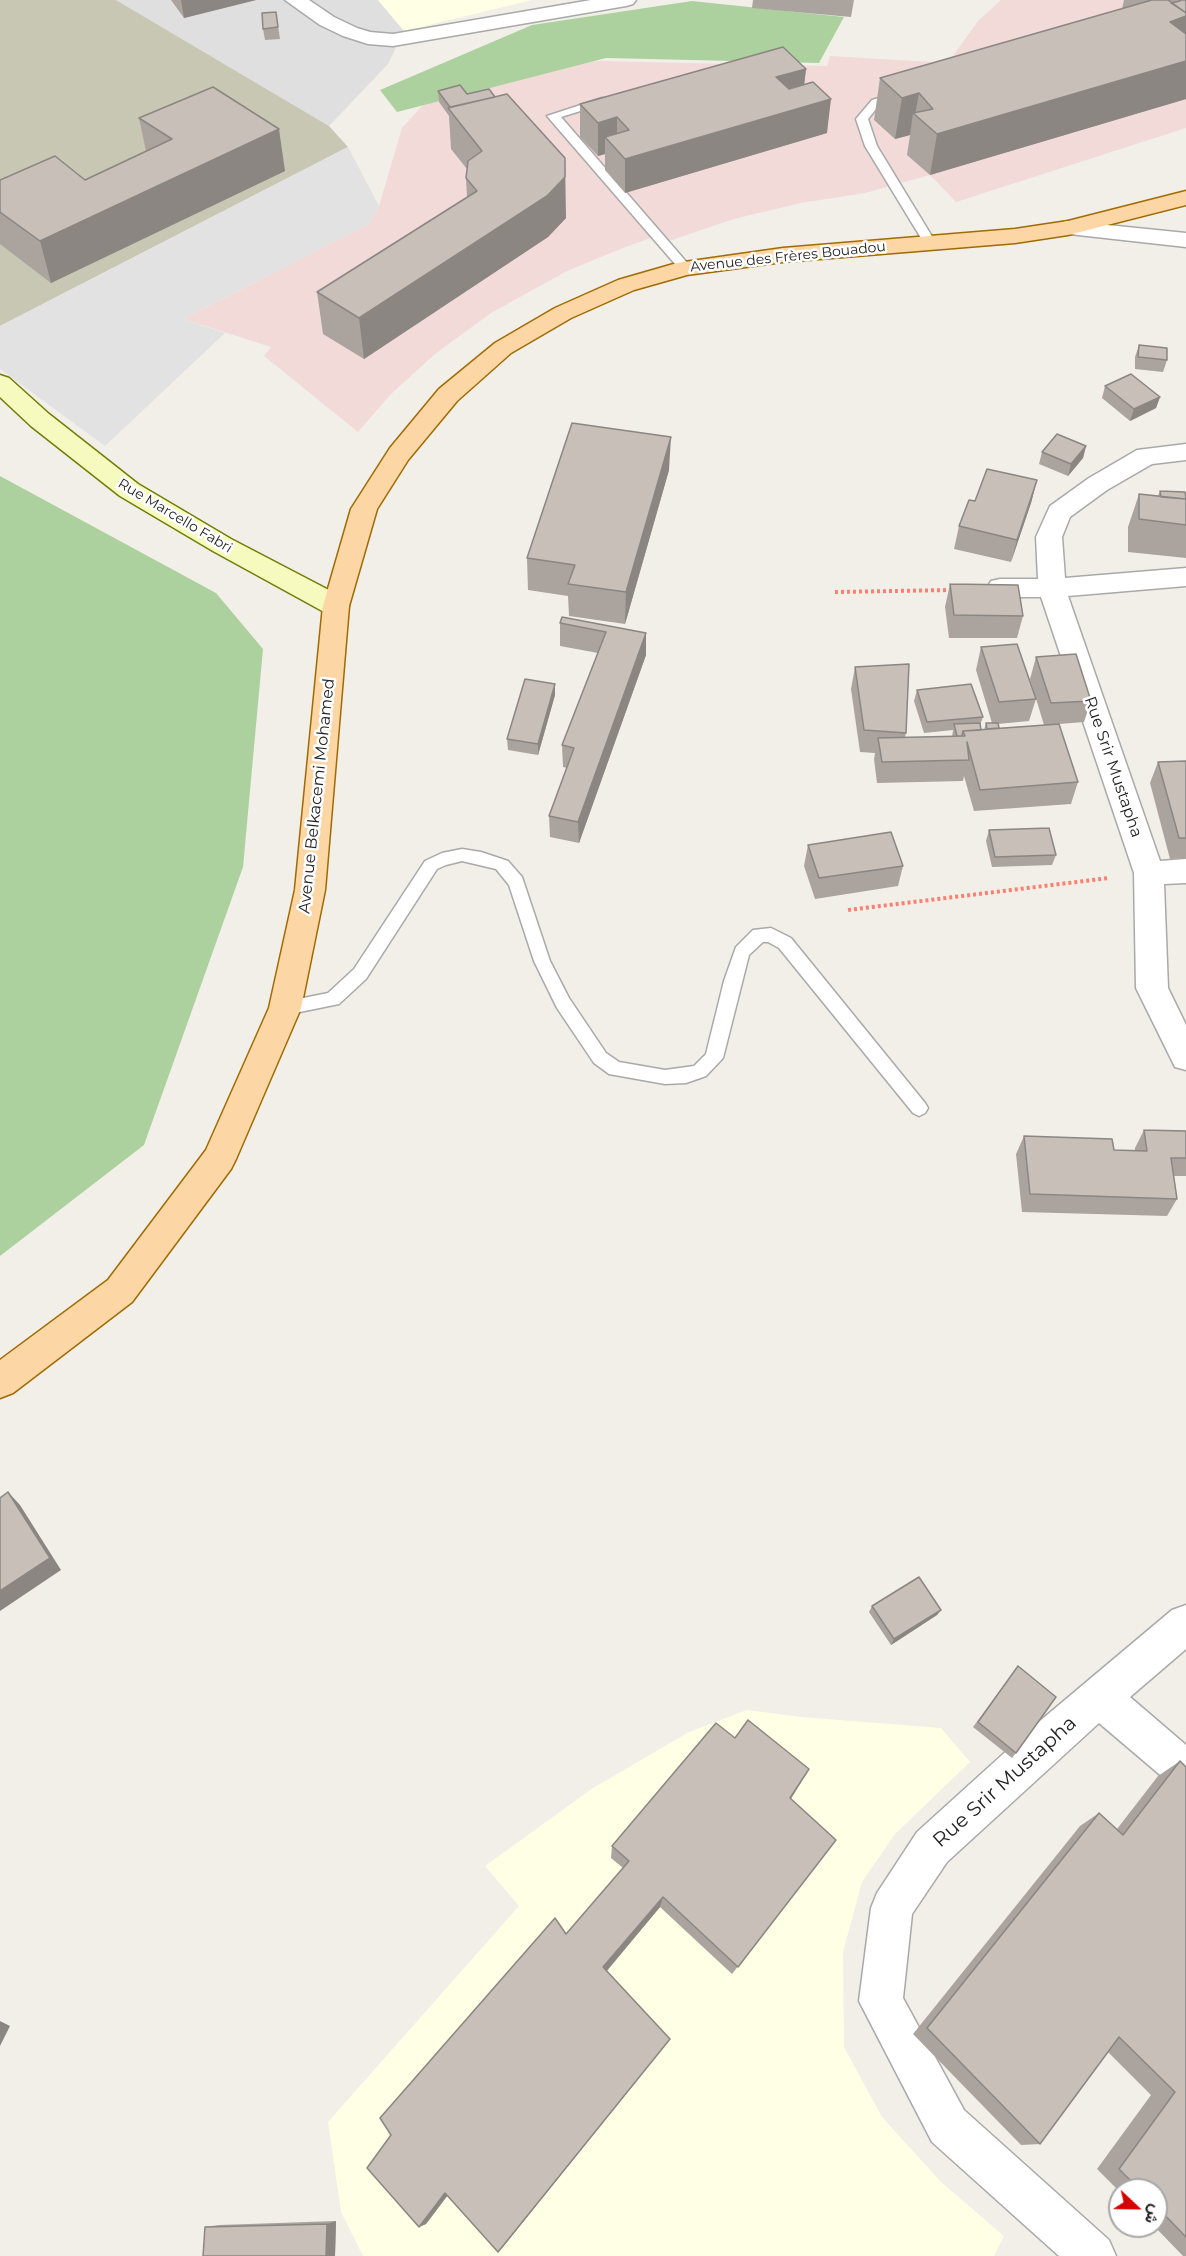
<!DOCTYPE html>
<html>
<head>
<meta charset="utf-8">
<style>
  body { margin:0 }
  #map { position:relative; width:1186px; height:2256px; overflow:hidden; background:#f2efe9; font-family:Montserrat,Vazirmatn,sans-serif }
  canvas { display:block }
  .north { position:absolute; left:1108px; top:2178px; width:60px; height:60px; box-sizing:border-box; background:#fff; border:2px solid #a7a7a7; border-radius:50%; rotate:112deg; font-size:16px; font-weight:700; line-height:24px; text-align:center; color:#222 }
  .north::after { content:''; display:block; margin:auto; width:21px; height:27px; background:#d40000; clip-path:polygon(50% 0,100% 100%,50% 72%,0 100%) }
</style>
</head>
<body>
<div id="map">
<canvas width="1186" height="2256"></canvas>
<div class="north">ش</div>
</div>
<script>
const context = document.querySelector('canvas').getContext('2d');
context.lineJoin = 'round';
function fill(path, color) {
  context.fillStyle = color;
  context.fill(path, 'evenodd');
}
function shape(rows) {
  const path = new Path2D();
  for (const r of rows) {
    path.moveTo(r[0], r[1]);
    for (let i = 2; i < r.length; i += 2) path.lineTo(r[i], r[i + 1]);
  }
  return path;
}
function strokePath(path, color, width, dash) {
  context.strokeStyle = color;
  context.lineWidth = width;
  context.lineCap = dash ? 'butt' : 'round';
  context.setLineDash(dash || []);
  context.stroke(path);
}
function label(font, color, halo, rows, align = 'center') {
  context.font = font + ' Montserrat,sans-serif';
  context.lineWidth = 5;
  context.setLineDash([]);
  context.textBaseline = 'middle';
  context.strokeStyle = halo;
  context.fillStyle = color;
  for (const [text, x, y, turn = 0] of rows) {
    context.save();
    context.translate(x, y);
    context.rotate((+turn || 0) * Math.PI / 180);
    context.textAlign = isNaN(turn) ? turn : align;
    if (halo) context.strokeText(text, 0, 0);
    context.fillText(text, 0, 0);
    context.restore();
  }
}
fill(shape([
  [116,0,378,0,404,31,388,64,329,126]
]), '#e0dfdf');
fill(shape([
  [1001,0,1186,0,1186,128,956,202,930,175,865,193,801,203,734,219,666,242,662,234,628,246,567,271,491,313,435,354,391,394,358,432,264,356,271,347,183,319,369,224,379,206,402,128,425,103,510,72,598,61,827,66,830,56,948,63,978,21]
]), '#f2dad9');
fill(shape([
  [378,0,532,0,404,31],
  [747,1710,801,1717,941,1728,970,1762,895,1834,862,1882,843,1952,844,2047,882,2117,941,2182,1004,2236,994,2256,363,2256,341,2212,328,2122,519,1906,485,1866,593,1788,689,1732]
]), '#ffffe5');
fill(shape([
  [0,0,116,0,329,126,348,147,0,326]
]), '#c7c7b4');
fill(shape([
  [692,1,844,17,819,63,606,58,397,112,380,90,532,25],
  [0,476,216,593,263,649,243,867,144,1145,0,1256]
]), '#add19e');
fill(shape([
  [348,147,379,206,369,224,183,319,225,333,105,446,0,369,0,326]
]), '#e2e2e2');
const lane = shape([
  [899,92,903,93,903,97,880,104,868,119,877,146,936,243,930,247,924,243,865,146,856,119,872,100,899,92],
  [602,98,606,99,606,103,561,117,689,265,691,268,689,271,681,271,547,116,602,98],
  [462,849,481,852,508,861,522,877,550,961,569,998,606,1053,619,1062,665,1070,694,1066,706,1054,724,981,736,947,753,930,771,928,791,938,925,1103,928,1108,925,1113,919,1116,913,1113,779,948,768,942,763,942,749,955,723,1058,706,1076,686,1083,665,1084,609,1074,594,1063,557,1008,534,961,509,885,496,869,462,861,446,865,437,869,366,979,339,1004,285,1015,279,1013,276,1008,279,1003,328,993,354,969,425,861,442,853,462,849]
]);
const street = shape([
  [285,0,309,0,334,17,357,28,370,32,393,34,591,0,636,0,633,4,626,6,393,46,368,44,343,36,320,25,285,0],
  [1068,221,1186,233,1186,247,1060,233,1057,228,1060,223,1068,221],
  [1186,444,1186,460,1152,464,1107,490,1070,517,1062,537,1065,578,1186,568,1186,586,1068,596,1160,861,1186,859,1186,883,1164,884,1168,988,1186,1025,1186,1070,1175,1067,1136,988,1134,873,1041,597,1000,597,991,595,987,588,991,581,1000,579,1038,579,1036,537,1050,506,1089,478,1137,450,1186,444],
  [1186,1605,1186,1649,1130,1697,1186,1745,1186,1791,1172,1785,1099,1723,947,1862,912,1914,903,1998,964,2110,1109,2240,1116,2256,1059,2256,932,2142,859,2001,871,1908,877,1893,917,1832,1034,1726,1172,1610,1186,1605]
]);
const secondary = shape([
  [0,375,9,378,49,414,138,484,231,539,346,599,349,606,346,613,336,615,326,613,213,551,120,496,31,426,0,397,0,375]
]);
const primary = shape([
  [1186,191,1186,205,1068,235,1015,243,783,262,687,275,634,290,571,318,511,353,457,401,408,460,377,509,349,606,325,890,301,1008,236,1159,231,1169,132,1302,13,1393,0,1398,0,1360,108,1280,206,1150,269,1008,295,890,323,606,351,509,390,448,439,389,495,343,555,308,618,280,677,263,783,248,1015,229,1068,221,1186,191]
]);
strokePath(lane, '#a9a9a9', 3);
strokePath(street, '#a9a9a9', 3);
strokePath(secondary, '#707d05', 3);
strokePath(primary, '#a06b00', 3);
strokePath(shape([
  [835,592,952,590],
  [848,910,1109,878]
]), '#fa8072', 4, [3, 3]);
fill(lane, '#fff');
fill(street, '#fff');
fill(secondary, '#f7fabf');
fill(primary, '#fcd6a4');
fill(shape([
  [171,0,256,0,184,18],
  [753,0,854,0,851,17,752,8],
  [1124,0,1186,0,1186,99,930,175,907,155,910,135,895,139,874,120,880,78,1122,9],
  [276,12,280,39,265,40,263,29],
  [806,69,804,85,827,133,625,193,605,170,605,154,598,156,580,137,580,104],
  [438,91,566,218,548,237,364,359,323,334,317,292,467,197,466,178,467,169,451,149,449,116,439,102],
  [139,118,285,171,51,283,0,244,0,180,85,180,146,151],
  [1139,345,1167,360,1163,372,1135,369,1135,357],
  [1105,386,1160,397,1156,408,1130,421,1102,398],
  [1086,446,1083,458,1068,476,1039,464,1042,452],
  [669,470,625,624,569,616,568,596,528,590,527,558],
  [1037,480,1031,503,1011,562,954,549,959,526,975,501],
  [1160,491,1186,525,1186,558,1128,552,1128,527,1139,494,1158,496],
  [950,584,1023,616,1017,638,949,638,945,607],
  [560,623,646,633,646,655,579,843,550,837,549,816,567,768,563,767,562,745,598,653,560,646],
  [981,647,1036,699,1029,721,998,724,999,728,1044,725,1030,679,1036,657,1091,701,1084,722,1059,724,1078,782,1071,804,974,811,964,776,963,781,877,783,874,759,875,753,860,752,851,689,855,667,906,733,905,737,952,737,953,730,924,733,914,701,917,690,983,717,980,725,981,730,984,730,986,723,992,723,976,670],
  [555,695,538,755,508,750,507,739],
  [1186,761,1186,858,1170,859,1150,783,1158,762],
  [989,830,1056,855,1052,865,992,867,986,841],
  [808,845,903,866,898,886,815,899,804,866],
  [1144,1130,1186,1131,1186,1176,1174,1176,1177,1199,1167,1216,1022,1212,1016,1154,1024,1136,1114,1150,1135,1151,1135,1148],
  [872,1606,941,1610,937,1615,891,1645,869,1612],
  [1018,1666,1016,1753,1012,1758,973,1727],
  [735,1738,809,1769,791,1799,836,1840,732,1974,660,1907,607,1971,670,2039,502,2248,447,2196,426,2224,419,2227,566,1934,623,1868,611,1858,612,1846],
  [1180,1761,1186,1767,1186,2256,1183,2256,1154,2226,1156,2226,1156,2190,1120,2190,1120,2192,1097,2169,1151,2095,1108,2052,1040,2144,1021,2145,913,2034,1080,1826,1099,1813,1117,1829,1158,1776],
  [336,2221,335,2256,205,2227,219,2225]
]), '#aba49e');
fill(shape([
  [181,0,256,0,184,18],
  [1186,16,1186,54,1170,22],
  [1186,61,1186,99,930,175,937,134],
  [806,69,802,102,776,77],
  [919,93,915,115,913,113,910,135,895,139,902,98],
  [831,99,827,133,625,193,625,159],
  [617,117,617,150,605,137,605,154,598,156,598,123],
  [279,129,285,171,51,283,40,241],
  [565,158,566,218,548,237,364,359,359,318],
  [1160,397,1156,408,1130,421,1134,409],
  [671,437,669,470,625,624,626,592],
  [1086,446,1083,458,1068,476,1071,464],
  [1037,480,1031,503,1011,562,1017,540],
  [646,633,646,655,579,843,578,822],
  [555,684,555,695,538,755,538,744],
  [8,1492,20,1505,61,1570,0,1611,0,1591],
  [941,1610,937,1615,891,1645,894,1639],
  [663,1897,660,1907,603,1975,603,1967],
  [0,2021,10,2026,0,2046],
  [670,2039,502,2248,498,2252],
  [451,2191,426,2224,419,2227,445,2193],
  [336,2221,335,2256,326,2256,327,2224]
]), '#8b8681');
const building = shape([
  [1152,0,1168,0,1186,13,1186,16,1170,22,1186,34,1186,61,937,134,913,113,933,109,919,93,902,98,880,78,1152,0],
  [1180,0,1186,0,1186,13,1171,3,1180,1,1180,0],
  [276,12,278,27,263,29,262,13,276,12],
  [783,47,806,69,776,77,789,89,813,82,831,99,625,159,605,137,629,130,617,117,598,123,580,104,783,47],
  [460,85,467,94,489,89,495,97,450,107,438,91,460,85],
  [213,87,279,129,40,241,0,212,0,180,55,156,85,180,172,139,139,118,213,87],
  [507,94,565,158,565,177,547,196,359,318,317,292,477,191,466,178,468,161,482,151,448,108,507,94],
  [1139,345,1167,348,1167,360,1138,357,1139,345],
  [1131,374,1160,397,1134,409,1105,386,1131,374],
  [572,423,671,437,626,592,568,584,575,565,527,558,572,423],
  [1057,434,1086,446,1071,464,1042,452,1057,434],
  [987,469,1037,480,1017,540,959,526,969,500,975,501,987,469],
  [1160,491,1185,492,1186,499,1161,497,1160,491],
  [1139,494,1186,499,1186,525,1139,519,1139,494],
  [950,584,1018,585,1023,616,954,615,950,584],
  [562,617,646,633,578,822,549,816,574,748,562,745,606,632,560,623,562,617],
  [1017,644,1036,699,999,702,981,647,1017,644],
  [1076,654,1091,701,1051,703,1036,657,1076,654],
  [909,664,906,733,864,730,855,667,909,664],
  [525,679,555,684,538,744,507,739,525,679],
  [971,684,983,717,927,722,917,690,971,684],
  [980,723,981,730,963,731,962,736,957,736,954,724,980,723],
  [986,723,998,723,999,728,987,729,986,723],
  [1059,724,1078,782,980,790,967,742,969,760,882,762,878,738,965,736,963,731,1059,724],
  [1186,761,1186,838,1179,838,1158,762,1186,761],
  [1049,828,1056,855,995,857,989,830,1049,828],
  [891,832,903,866,819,878,808,845,891,832],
  [1144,1130,1186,1131,1186,1158,1171,1158,1177,1199,1030,1194,1024,1136,1112,1139,1114,1150,1147,1151,1144,1130],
  [8,1492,50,1558,0,1591,0,1498,8,1492],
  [919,1577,941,1610,894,1639,872,1606,919,1577],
  [1018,1666,1056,1697,1016,1753,978,1722,1018,1666],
  [748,1720,809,1769,790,1798,836,1840,738,1967,663,1897,603,1967,670,2039,498,2252,445,2193,419,2227,367,2168,391,2135,380,2118,555,1918,566,1934,629,1861,612,1846,716,1723,735,1738,748,1720],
  [1180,1761,1186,1767,1186,2237,1156,2206,1156,2190,1140,2190,1119,2169,1175,2092,1119,2037,1040,2144,927,2028,1099,1813,1123,1835,1180,1761],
  [327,2224,326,2256,203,2256,205,2227,327,2224]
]);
fill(building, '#c7bfb8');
strokePath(building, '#8b8681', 1.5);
label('14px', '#222', '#fff', [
  ["Avenue des Frères Bouadou",788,257,-6],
  ["Rue Marcello Fabri",175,516,31]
]);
label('16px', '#222', '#fff', [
  ["Rue Srir Mustapha",1113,767,71],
  ["Avenue Belkacemi Mohamed",317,796,-84]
]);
label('20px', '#222', '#fff', [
  ["Rue Srir Mustapha",1005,1782,-42]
]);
</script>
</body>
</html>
